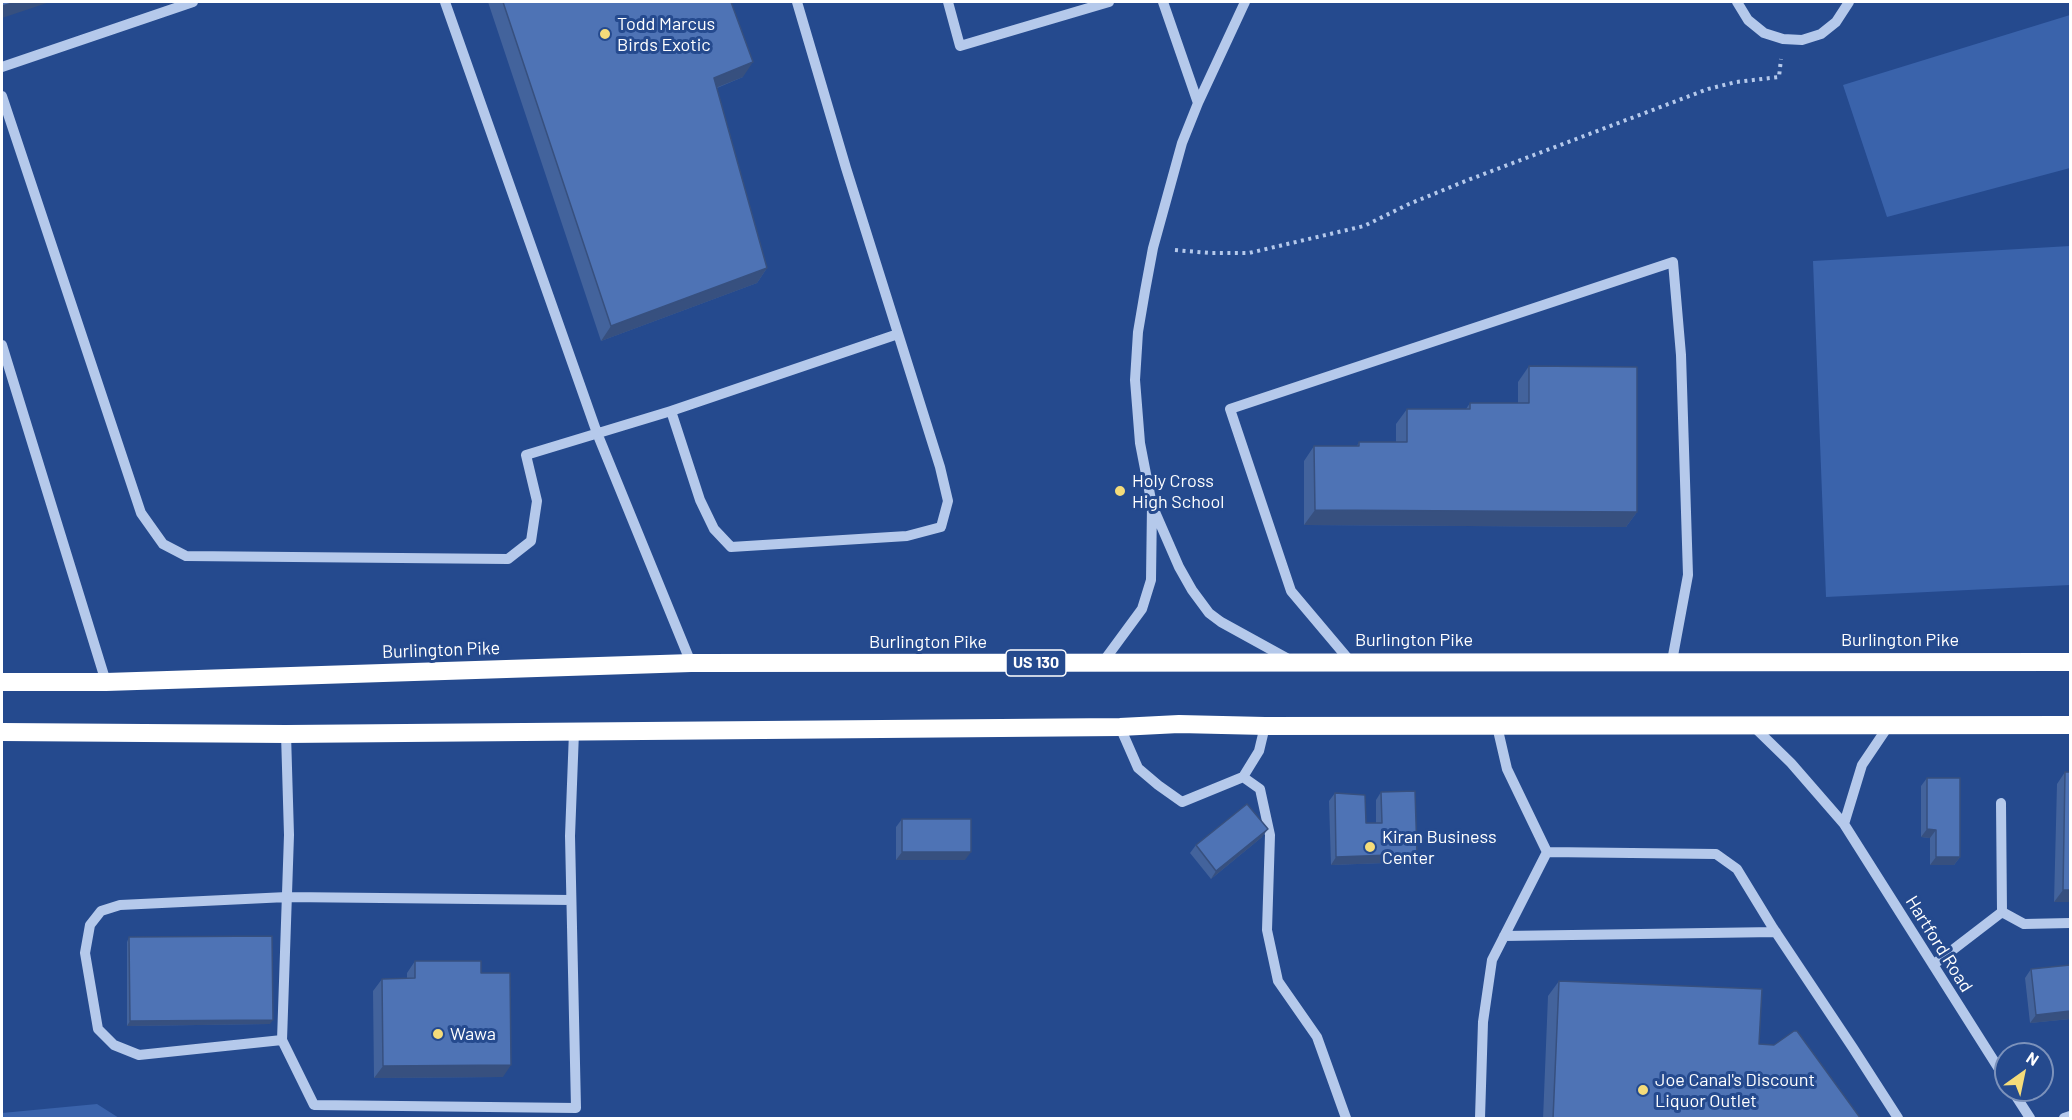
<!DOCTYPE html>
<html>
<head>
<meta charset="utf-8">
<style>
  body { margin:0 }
  #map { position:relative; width:2072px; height:1120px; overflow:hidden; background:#254a8e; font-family:Barlow,sans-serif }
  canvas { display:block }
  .frame { position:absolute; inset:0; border:3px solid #fff; pointer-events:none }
  .north { position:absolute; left:1994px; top:1042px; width:60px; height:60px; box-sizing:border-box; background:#254a8e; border:2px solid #7c92bb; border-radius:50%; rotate:33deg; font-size:16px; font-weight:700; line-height:24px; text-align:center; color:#fff }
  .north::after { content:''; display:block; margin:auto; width:21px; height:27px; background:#f5dc7a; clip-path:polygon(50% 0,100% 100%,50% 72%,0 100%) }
</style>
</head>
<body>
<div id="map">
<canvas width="2072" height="1120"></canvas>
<div class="frame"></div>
<div class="north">N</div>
</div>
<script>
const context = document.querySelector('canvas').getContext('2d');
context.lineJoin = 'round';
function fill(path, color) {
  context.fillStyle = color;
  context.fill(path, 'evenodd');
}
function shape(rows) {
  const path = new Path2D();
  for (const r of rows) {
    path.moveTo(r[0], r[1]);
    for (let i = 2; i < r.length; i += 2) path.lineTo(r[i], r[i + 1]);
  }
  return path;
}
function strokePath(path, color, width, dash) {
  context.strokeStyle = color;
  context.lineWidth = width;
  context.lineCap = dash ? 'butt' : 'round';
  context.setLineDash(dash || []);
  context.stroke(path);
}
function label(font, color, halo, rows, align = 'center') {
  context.font = font + ' Barlow,sans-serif';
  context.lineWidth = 6;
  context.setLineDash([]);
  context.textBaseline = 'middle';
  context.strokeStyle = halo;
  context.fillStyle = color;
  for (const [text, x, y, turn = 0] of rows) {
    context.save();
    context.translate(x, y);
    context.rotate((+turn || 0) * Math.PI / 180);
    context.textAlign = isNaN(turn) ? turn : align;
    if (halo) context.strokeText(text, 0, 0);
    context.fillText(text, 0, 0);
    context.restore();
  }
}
fill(shape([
  [2070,15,2070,168,1887,217,1843,85],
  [2070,246,2070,585,1826,597,1813,261],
  [97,1104,119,1118,2,1118,2,1113]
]), '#3a63ab');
strokePath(shape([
  [1175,250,1210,253,1249,253,1364,226,1409,204,1468,180,1708,89,1736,82,1779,77,1781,59]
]), '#b5c9eb', 4, [3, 4.5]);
strokePath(shape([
  [445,2,597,433,691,663],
  [948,2,960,46,1109,2],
  [1163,2,1198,103],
  [1737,2,1748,20,1764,33,1783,39,1802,40,1821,34,1836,22,1849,2],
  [2,67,193,2],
  [2,96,141,513,163,544,186,556,508,559,531,541,537,501,526,455,671,411,700,500,714,529,731,547,907,536,941,527,948,501,940,467,846,168,797,2],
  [2,345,106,682],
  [671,411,898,334],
  [1152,505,1140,443,1135,380,1138,332,1145,291,1153,248,1182,143,1198,103,1245,2],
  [1350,661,1291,591,1230,409,1673,262,1681,355,1688,575,1672,661],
  [1103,662,1142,609,1151,580,1152,505,1179,567,1192,590,1209,613,1221,622,1290,660],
  [1752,725,1791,763,1844,824,2006,1080],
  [1497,726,1507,769,1547,852],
  [1120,727,1138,768,1158,785,1182,802,1243,777,1259,751,1265,726],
  [286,734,289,835,282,1040,314,1105,576,1108,570,836,574,732],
  [1243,777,1260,789,1270,835,1267,930,1278,981,1317,1037,1346,1118],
  [1844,824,1862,765,1889,725],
  [1547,852,1716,854,1737,869,1773,928,1853,1048,1898,1118],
  [2002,912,2024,924,2070,923],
  [1504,936,1776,932],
  [1933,965,2002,912,2001,803],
  [282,1040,139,1055,114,1045,98,1029,85,953,90,925,101,911,120,905,287,897,571,900],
  [2012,1090,2030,1118],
  [1480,1118,1483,1022,1492,960,1547,852],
  [2064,1118,2070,1116]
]), '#b5c9eb', 10);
strokePath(shape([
  [2,682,106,682,691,663,2070,662],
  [2,732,286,734,1120,727,1179,724,1265,726,2070,725]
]), '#fff', 18);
fill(shape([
  [488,2,731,2,743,77,717,88,767,268,757,283,601,341],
  [1529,366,1637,512,1626,527,1304,525,1304,461,1314,446,1357,446,1359,442,1396,442,1396,424,1407,409,1466,409,1470,403,1518,403,1518,382],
  [2065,772,2070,902,2054,902,2057,784],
  [1927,778,1960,857,1954,865,1930,865,1930,838,1921,837,1921,786],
  [1381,792,1417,854,1411,862,1331,865,1329,801,1335,793,1366,823,1376,823,1376,800],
  [902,819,965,860,896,860,896,827],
  [1262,837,1211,879,1190,853,1196,845],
  [129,937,270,1024,127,1026,127,942],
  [415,961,481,973,503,1077,374,1078,373,991,382,979,407,978,407,973],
  [2031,969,2070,1019,2030,1023,2025,978],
  [1559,981,1759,1044,1861,1119,1543,1119,1548,996]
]), '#43639c');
fill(shape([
  [16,2,50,2,2,18,2,6],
  [753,62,743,77,703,93,714,78],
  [767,268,757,283,601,341,611,326],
  [1315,510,1637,512,1626,527,1304,525],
  [1268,829,1262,837,1211,879,1216,871],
  [1927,829,1936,830,1930,838,1921,837],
  [902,852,971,852,965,860,896,860],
  [1417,854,1411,862,1331,865,1336,857],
  [1936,857,1960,857,1954,865,1930,865],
  [2063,890,2070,890,2070,902,2054,902],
  [2070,1011,2070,1019,2030,1023,2036,1015],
  [273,1020,270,1024,127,1026,130,1021],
  [511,1065,503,1077,374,1078,383,1066]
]), '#37507f');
const building = shape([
  [2,2,16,2,2,6,2,2],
  [503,2,731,2,753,62,714,78,767,268,611,326,503,2],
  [1529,366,1637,367,1637,512,1315,510,1314,446,1359,446,1359,442,1407,442,1407,409,1470,409,1470,403,1529,403,1529,366],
  [2065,772,2070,772,2070,890,2063,890,2065,772],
  [1927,778,1960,778,1960,857,1936,857,1936,830,1927,829,1927,778],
  [1415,791,1417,854,1336,857,1335,793,1365,795,1366,823,1382,823,1381,792,1415,791],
  [1247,804,1268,829,1216,871,1196,845,1247,804],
  [902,819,971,819,971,852,902,852,902,819],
  [272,936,273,1020,130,1021,129,937,272,936],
  [415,961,481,961,481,973,510,973,511,1065,383,1066,382,979,415,978,415,961],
  [2070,965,2070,1011,2036,1015,2031,969,2070,965],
  [1559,981,1762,989,1759,1044,1774,1045,1794,1031,1797,1031,1861,1119,1553,1119,1559,981]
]);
fill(building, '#4e73b5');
strokePath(building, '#37507f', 1.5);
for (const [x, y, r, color] of [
  [605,34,6,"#f5dc7a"],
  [1120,491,6,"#f5dc7a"],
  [1370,847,6,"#f5dc7a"],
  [438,1034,6,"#f5dc7a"],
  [1643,1090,6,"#f5dc7a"]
]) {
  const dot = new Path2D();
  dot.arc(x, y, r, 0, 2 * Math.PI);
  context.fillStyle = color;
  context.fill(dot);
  strokePath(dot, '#254a8e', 2);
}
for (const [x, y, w] of [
  [1036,663,60]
]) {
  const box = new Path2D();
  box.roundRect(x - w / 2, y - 13, w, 26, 4.5);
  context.fillStyle = '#254a8e';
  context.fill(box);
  strokePath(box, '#fff', 1.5);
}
label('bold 16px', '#fff', null, [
  ["US 130",1036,663]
]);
label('18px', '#fff', '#254a8e', [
  ["Todd Marcus",617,24],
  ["Birds Exotic",617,45],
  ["Holy Cross",1132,481],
  ["High School",1132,502],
  ["Kiran Business",1382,837],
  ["Center",1382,858],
  ["Wawa",450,1034],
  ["Joe Canal's Discount",1655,1080],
  ["Liquor Outlet",1655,1101]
], 'left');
label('18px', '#fff', '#254a8e', [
  ["Burlington Pike",1414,640],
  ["Burlington Pike",1900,640],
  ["Burlington Pike",928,642],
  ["Burlington Pike",441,650,-2],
  ["Hartford Road",1939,944,58]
]);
</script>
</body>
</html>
